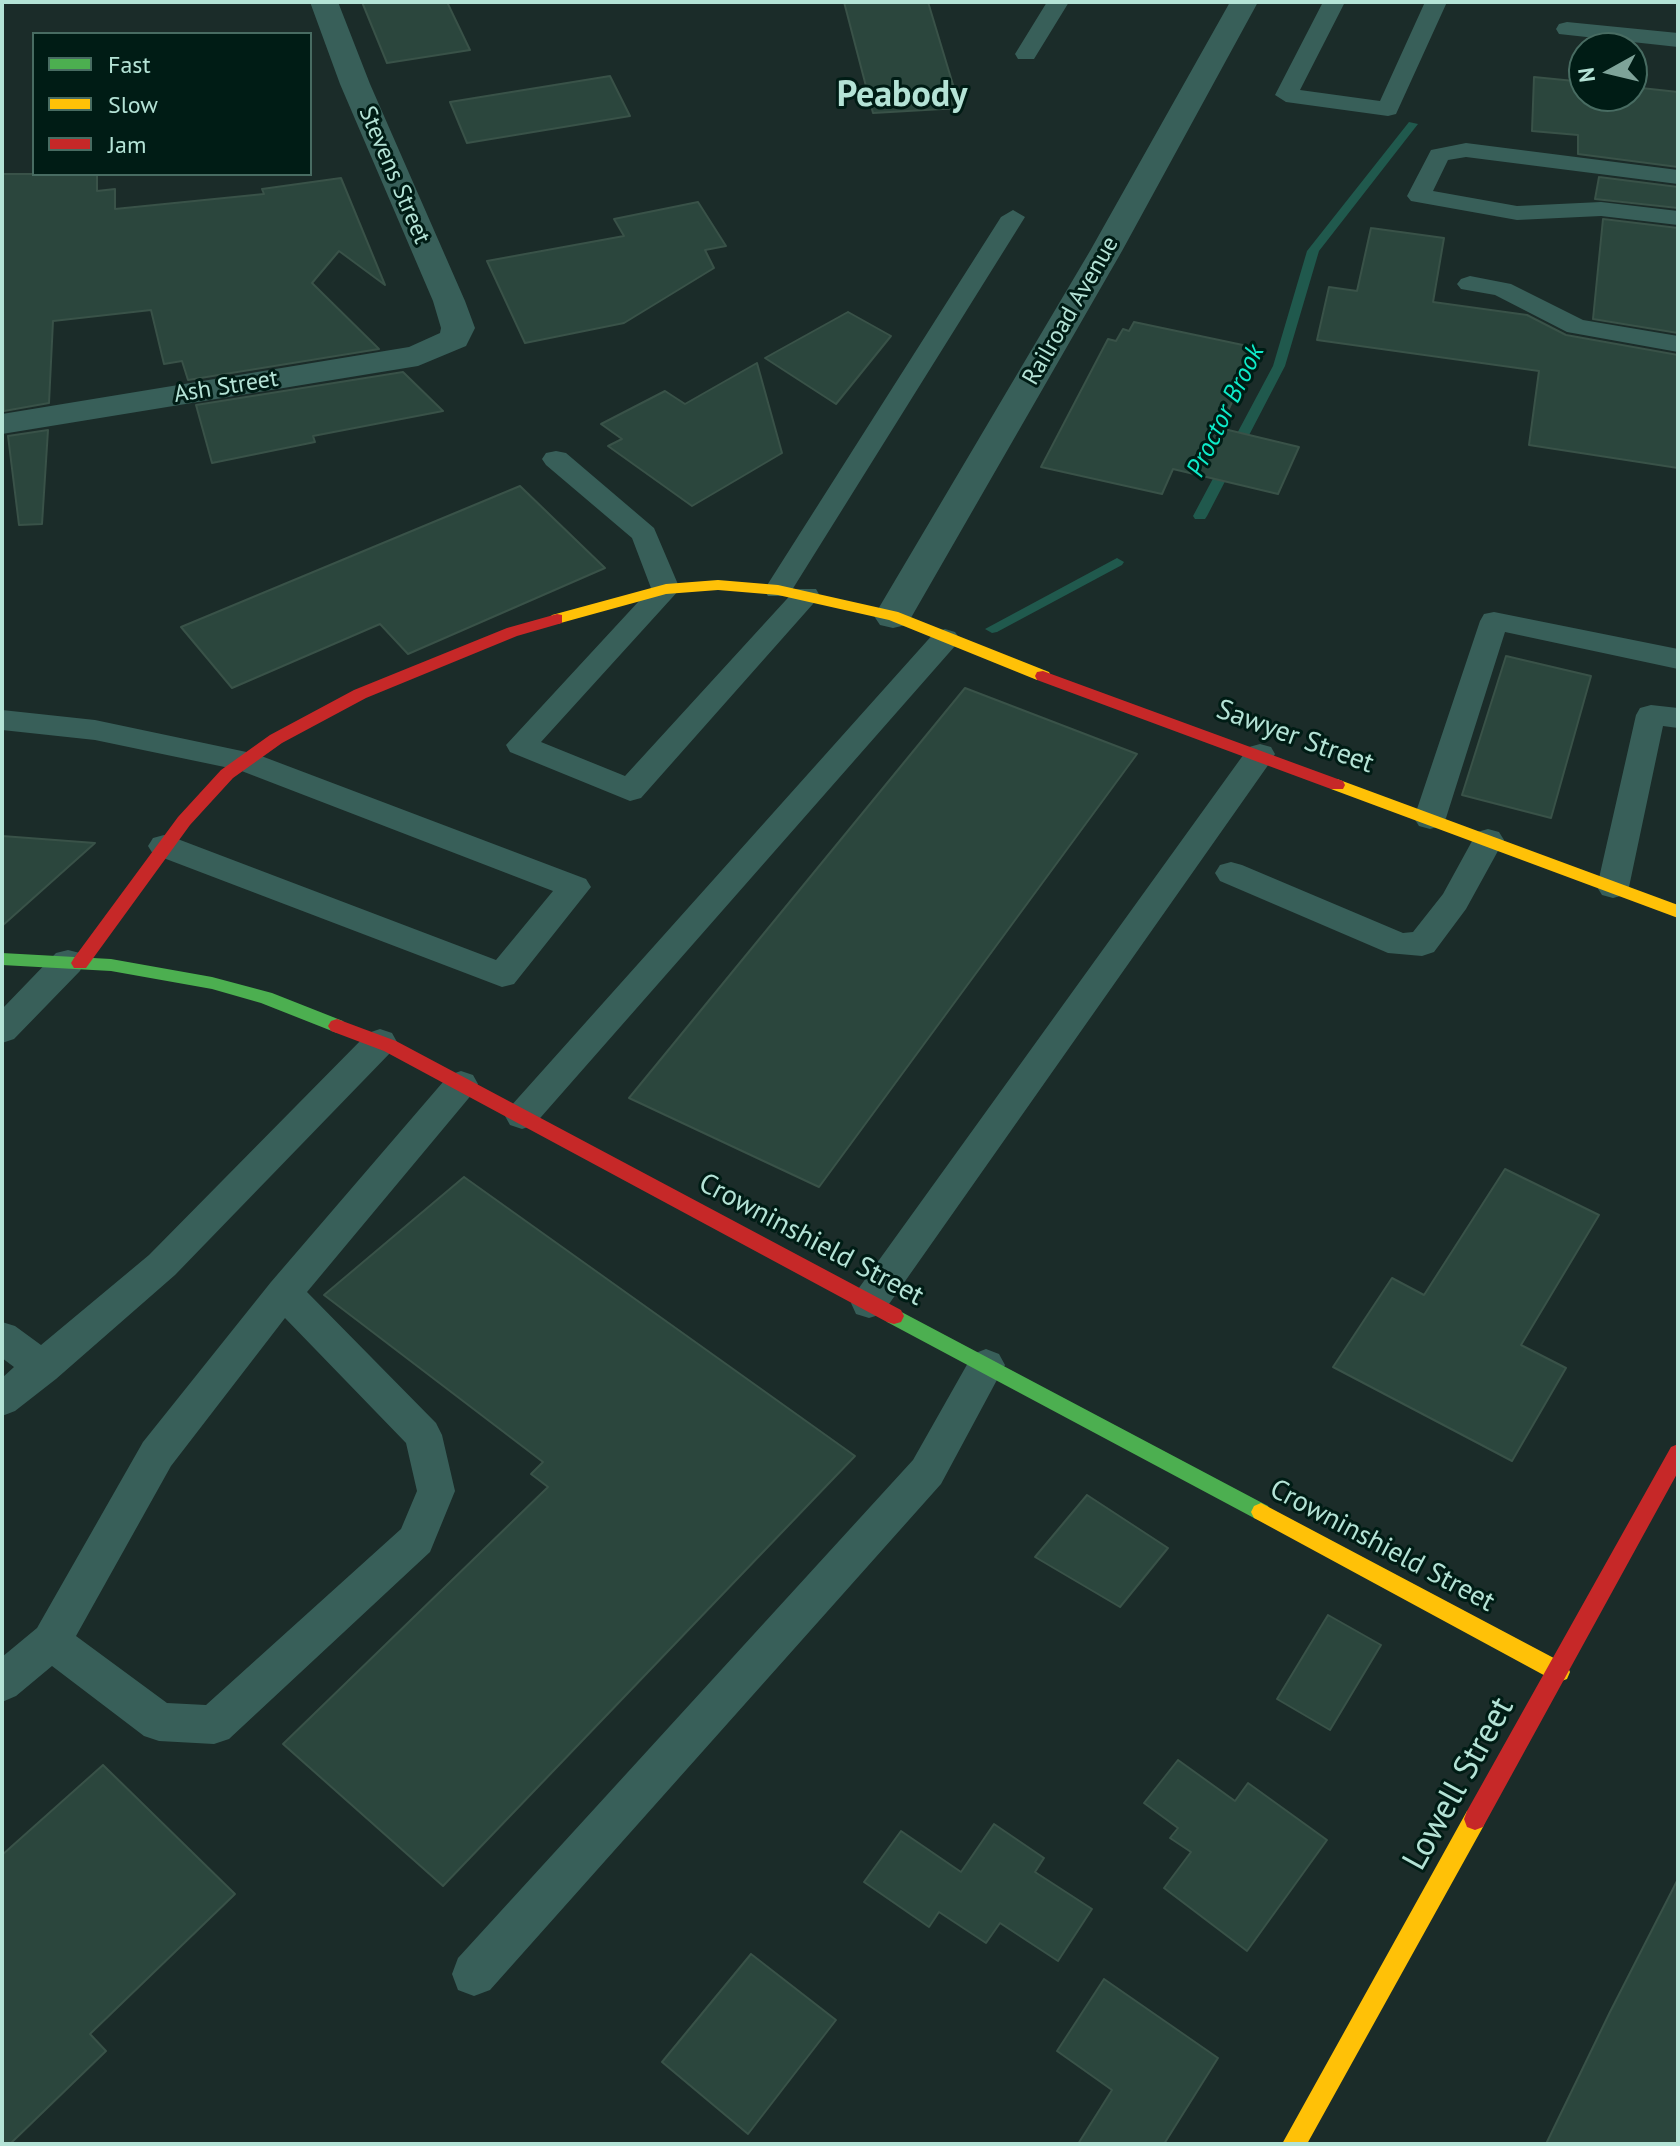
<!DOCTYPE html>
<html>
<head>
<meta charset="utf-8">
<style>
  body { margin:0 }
  #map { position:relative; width:1680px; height:2146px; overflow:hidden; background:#1b2c29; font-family:"PT Sans",sans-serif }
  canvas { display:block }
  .frame { position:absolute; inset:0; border:4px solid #b4e3d6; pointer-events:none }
  .legend { position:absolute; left:32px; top:32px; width:280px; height:144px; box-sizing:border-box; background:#001c15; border:2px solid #486c62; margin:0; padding:10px 14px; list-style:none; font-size:24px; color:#b4e3d6 }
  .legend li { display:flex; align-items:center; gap:16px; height:40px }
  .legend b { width:40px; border:2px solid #486c62 }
  .north { position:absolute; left:1568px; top:32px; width:80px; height:80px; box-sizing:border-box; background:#001c15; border:2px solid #486c62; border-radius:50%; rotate:262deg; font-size:22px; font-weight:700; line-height:32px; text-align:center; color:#b4e3d6 }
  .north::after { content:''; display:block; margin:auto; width:28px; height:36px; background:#7ea399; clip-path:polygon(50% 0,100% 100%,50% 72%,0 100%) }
</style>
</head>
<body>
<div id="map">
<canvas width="1680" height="2146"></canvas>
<div class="frame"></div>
<ul class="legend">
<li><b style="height:10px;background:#4caf50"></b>Fast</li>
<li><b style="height:10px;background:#ffc107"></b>Slow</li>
<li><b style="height:10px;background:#c62828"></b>Jam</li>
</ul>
<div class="north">N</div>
</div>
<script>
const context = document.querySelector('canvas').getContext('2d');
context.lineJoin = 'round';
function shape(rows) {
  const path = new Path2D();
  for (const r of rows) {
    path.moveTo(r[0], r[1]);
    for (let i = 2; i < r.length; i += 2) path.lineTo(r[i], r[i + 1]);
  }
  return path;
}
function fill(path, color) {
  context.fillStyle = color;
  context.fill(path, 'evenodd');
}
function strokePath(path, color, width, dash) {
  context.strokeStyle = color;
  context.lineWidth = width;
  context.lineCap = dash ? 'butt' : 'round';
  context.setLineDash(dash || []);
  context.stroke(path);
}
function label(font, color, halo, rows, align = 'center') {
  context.font = font + ' "PT Sans",sans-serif';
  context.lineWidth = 6;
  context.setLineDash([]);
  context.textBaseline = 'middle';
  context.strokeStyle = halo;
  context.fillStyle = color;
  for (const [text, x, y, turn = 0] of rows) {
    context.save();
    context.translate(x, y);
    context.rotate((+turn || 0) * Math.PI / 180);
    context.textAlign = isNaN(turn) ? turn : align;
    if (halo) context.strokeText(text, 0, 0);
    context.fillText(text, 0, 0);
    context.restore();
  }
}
fill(shape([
  [1409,122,1418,124,1319,251,1285,366,1207,516,1205,519,1195,519,1193,516,1273,366,1307,251,1409,122],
  [1117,558,1124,562,1122,565,997,632,992,633,985,629,1117,558]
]), '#20594d');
const building = shape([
  [362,2,447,2,470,50,387,63,362,2],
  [844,2,928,2,960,108,873,113,844,2],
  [610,76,630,116,467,143,450,102,610,76],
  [1534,77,1584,82,1584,96,1632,96,1632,87,1678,92,1678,167,1578,154,1578,135,1532,131,1534,77],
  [2,174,97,174,97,191,115,189,115,209,264,194,262,189,341,178,385,285,339,251,312,283,379,349,188,380,182,361,164,364,151,310,53,321,49,403,4,411,2,174],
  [1599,177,1678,187,1678,208,1595,199,1599,177],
  [698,202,726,246,705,250,714,268,624,323,525,343,487,261,624,236,614,219,698,202],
  [1603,219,1678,228,1678,333,1593,319,1603,219],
  [1371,228,1444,238,1433,302,1527,315,1566,335,1678,355,1678,468,1529,445,1539,371,1317,340,1329,287,1357,291,1371,228],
  [848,312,891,336,836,404,765,358,848,312],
  [1134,322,1257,348,1220,428,1299,447,1278,494,1173,469,1162,494,1041,467,1108,339,1116,341,1123,329,1129,331,1134,322],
  [757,363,782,453,692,506,608,446,622,439,601,424,665,391,685,404,757,363],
  [403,372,443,411,313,436,315,442,212,463,196,405,403,372],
  [48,430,42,524,19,525,8,436,48,430],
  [520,486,605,568,408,654,380,624,232,688,181,627,520,486],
  [1506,656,1591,676,1551,818,1462,795,1506,656],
  [965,688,1137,754,819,1187,629,1098,965,688],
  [2,836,95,843,2,926,2,836],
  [1505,1169,1599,1215,1521,1345,1566,1368,1512,1461,1333,1367,1392,1278,1424,1295,1505,1169],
  [464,1177,855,1456,443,1886,283,1744,548,1487,531,1474,543,1462,324,1295,464,1177],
  [1087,1495,1168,1548,1120,1607,1035,1557,1087,1495],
  [1328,1615,1381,1645,1330,1730,1277,1699,1328,1615],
  [1178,1760,1235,1801,1248,1783,1327,1840,1247,1951,1164,1888,1191,1852,1170,1838,1178,1828,1144,1803,1178,1760],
  [103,1765,235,1894,90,2034,106,2051,10,2144,2,2144,2,1855,103,1765],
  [994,1824,1044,1858,1035,1872,1092,1909,1058,1961,1000,1923,986,1943,939,1912,929,1927,864,1882,901,1831,961,1872,994,1824],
  [1678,1879,1678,2144,1546,2144,1610,2012,1678,1879],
  [751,1954,836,2020,748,2134,662,2062,751,1954],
  [1104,1979,1218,2058,1164,2144,1078,2144,1112,2090,1057,2051,1104,1979]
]);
fill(building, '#2b463d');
strokePath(building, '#395248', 2);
fill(shape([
  [1047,2,1069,2,1034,59,1018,59,1015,54,1047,2],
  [1323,2,1345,2,1300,90,1380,101,1425,2,1447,2,1396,114,1388,116,1286,102,1275,95,1323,2],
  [1567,22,1678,33,1678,47,1559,34,1556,29,1559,24,1567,22],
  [1466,143,1678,170,1678,184,1466,157,1448,160,1433,191,1517,206,1601,202,1678,211,1678,225,1601,216,1517,220,1411,201,1407,196,1431,150,1466,143],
  [1013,210,1025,217,792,590,788,596,768,596,764,590,1001,217,1013,210],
  [1470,276,1511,284,1583,320,1678,336,1678,352,1567,332,1495,295,1461,289,1457,284,1461,279,1470,276],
  [556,451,566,453,654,528,680,589,541,742,625,776,796,589,816,589,820,596,641,798,630,801,510,752,506,745,651,588,632,538,546,465,542,459,546,453,556,451],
  [1494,612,1678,649,1678,669,1505,632,1446,818,1441,826,1430,829,1419,826,1414,818,1480,621,1484,614,1494,612],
  [945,629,955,632,960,639,955,646,534,1125,522,1129,510,1125,505,1116,510,1107,935,632,945,629],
  [1651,705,1678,708,1678,728,1663,726,1629,887,1624,895,1613,898,1602,895,1597,887,1636,715,1640,708,1651,705],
  [2,710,95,720,256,754,586,879,591,887,514,984,502,987,153,854,148,846,153,838,164,835,175,838,496,960,553,891,239,770,95,740,2,730,2,710],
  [1260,744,1271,747,1275,754,1271,761,882,1314,869,1318,856,1314,851,1303,856,1292,1249,747,1260,744],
  [1488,829,1499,832,1504,840,1466,909,1434,952,1422,956,1388,953,1220,881,1215,873,1220,865,1231,862,1242,865,1403,933,1413,932,1443,894,1477,832,1488,829],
  [68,950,80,953,84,962,80,971,14,1039,2,1043,2,1009,56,953,68,950],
  [380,1029,392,1033,397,1042,392,1051,175,1275,56,1379,15,1411,2,1416,2,1378,14,1367,2,1358,2,1322,15,1326,41,1345,149,1255,368,1033,380,1029],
  [461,1071,473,1075,478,1084,473,1093,307,1292,436,1423,442,1435,455,1491,430,1552,229,1739,214,1744,159,1741,144,1736,52,1666,16,1696,2,1702,2,1657,37,1628,143,1442,271,1282,449,1075,461,1071],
  [285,1318,406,1443,417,1491,401,1529,206,1705,167,1703,76,1636,171,1466,285,1318],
  [986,1349,999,1354,1005,1365,941,1484,490,1990,474,1996,458,1990,452,1974,458,1958,913,1460,973,1354,986,1349]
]), '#385f59');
fill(shape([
  [310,2,338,2,370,84,465,301,475,328,466,346,418,366,2,434,2,414,409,347,440,333,441,328,433,301,340,84,310,2],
  [1230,2,1258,2,1122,251,912,616,906,625,893,628,880,625,874,616,1090,251,1230,2]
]), '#385f59');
fill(shape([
  [2,953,111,959,212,977,272,993,343,1021,346,1026,337,1033,261,1003,212,989,111,971,2,965,2,953],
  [894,1308,1268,1506,1271,1512,1268,1518,1261,1521,1254,1518,887,1322,884,1316,887,1310,894,1308]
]), '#4caf50');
fill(shape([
  [718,580,778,585,898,612,1049,672,1051,676,1049,680,1037,680,889,620,778,595,718,590,666,594,557,624,549,619,552,615,666,584,718,580],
  [1337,779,1678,905,1678,918,1331,789,1329,785,1337,779],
  [1261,1503,1567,1665,1570,1672,1567,1679,1559,1682,1551,1679,1254,1518,1251,1512,1254,1506,1261,1503],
  [1475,1808,1483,1811,1486,1819,1483,1827,1307,2144,1282,2144,1467,1811,1475,1808]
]), '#ffc107');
fill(shape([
  [557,614,562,615,562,623,517,636,366,698,282,743,233,778,190,825,86,968,74,968,71,963,74,958,178,817,221,770,270,735,354,690,507,628,557,614],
  [1043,671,1343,781,1345,785,1343,789,1331,789,1037,680,1035,676,1037,672,1043,671],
  [337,1019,396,1041,901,1310,904,1316,901,1322,894,1324,887,1322,384,1051,331,1031,328,1026,331,1021,337,1019],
  [1678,1444,1678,1472,1483,1827,1475,1830,1467,1827,1464,1819,1467,1811,1671,1447,1678,1444]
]), '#c62828');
label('24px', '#b4e3d6', '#001c15', [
  ["Stevens Street",394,175,67],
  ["Railroad Avenue",1071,311,-60],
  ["Ash Street",226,387,-9]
]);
label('italic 26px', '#0eecca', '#001c15', [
  ["Proctor Brook",1226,411,-64]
]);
label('28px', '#b4e3d6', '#001c15', [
  ["Sawyer Street",1295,737,20],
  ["Crowninshield Street",811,1240,28],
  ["Crowninshield Street",1382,1546,28]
]);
label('34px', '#b4e3d6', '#001c15', [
  ["Lowell Street",1459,1784,-61]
]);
label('bold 36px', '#b4e3d6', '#001c15', [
  ["Peabody",902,96]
]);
</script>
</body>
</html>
